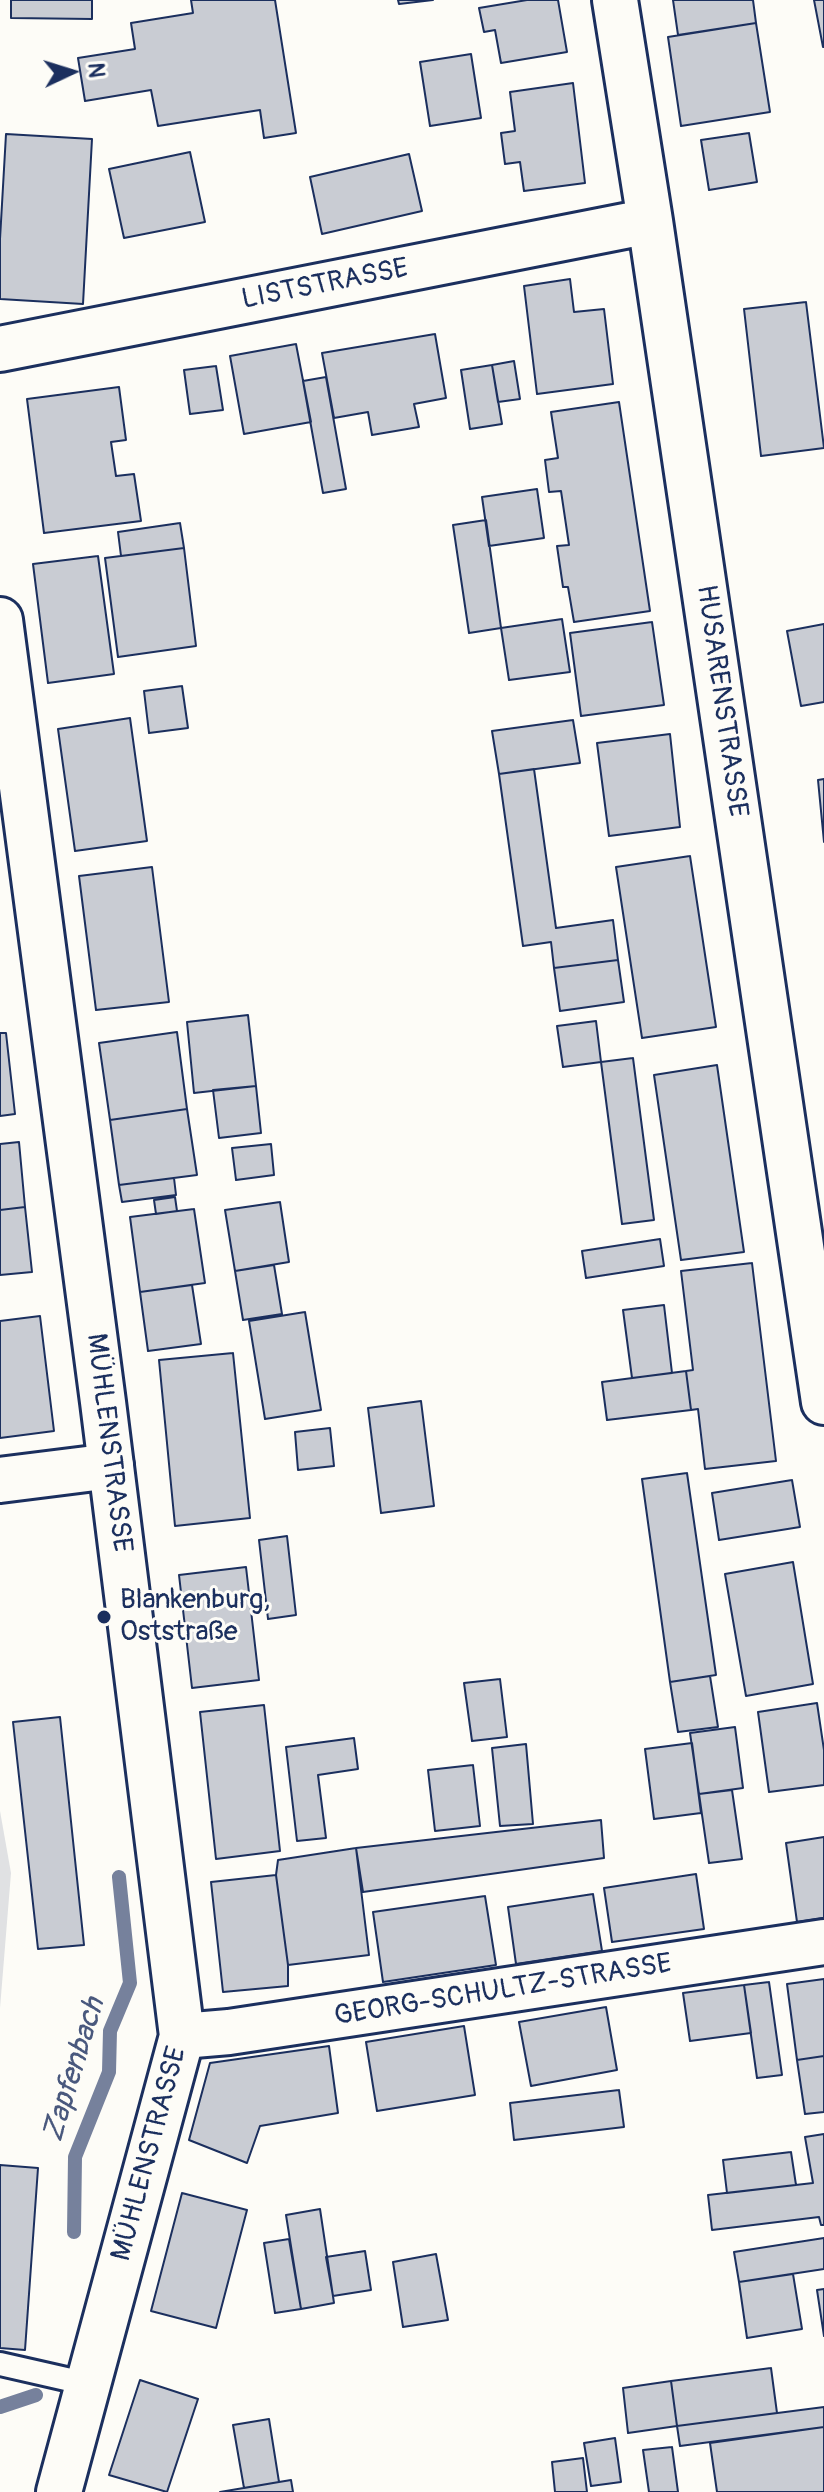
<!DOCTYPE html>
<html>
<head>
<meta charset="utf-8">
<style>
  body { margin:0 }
  #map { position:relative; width:824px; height:2492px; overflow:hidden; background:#fdfcf7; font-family:Pangolin,sans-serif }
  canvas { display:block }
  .north { position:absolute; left:32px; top:32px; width:80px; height:80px; -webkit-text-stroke:6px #fdfcf7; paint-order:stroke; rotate:86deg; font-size:22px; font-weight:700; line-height:32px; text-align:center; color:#1b2f5e }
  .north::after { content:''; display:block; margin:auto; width:28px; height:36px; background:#1b2f5e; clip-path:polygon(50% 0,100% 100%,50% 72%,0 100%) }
</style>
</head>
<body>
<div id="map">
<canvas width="824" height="2492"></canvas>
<div class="north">N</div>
</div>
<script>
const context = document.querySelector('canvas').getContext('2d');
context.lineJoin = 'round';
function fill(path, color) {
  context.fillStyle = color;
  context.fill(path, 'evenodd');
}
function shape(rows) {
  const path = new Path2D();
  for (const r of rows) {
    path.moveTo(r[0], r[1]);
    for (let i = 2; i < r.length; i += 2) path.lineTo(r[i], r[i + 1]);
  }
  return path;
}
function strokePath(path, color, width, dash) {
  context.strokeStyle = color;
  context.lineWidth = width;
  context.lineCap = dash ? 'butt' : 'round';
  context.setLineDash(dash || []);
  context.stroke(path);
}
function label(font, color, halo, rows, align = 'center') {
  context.font = font + ' Pangolin,sans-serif';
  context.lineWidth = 6;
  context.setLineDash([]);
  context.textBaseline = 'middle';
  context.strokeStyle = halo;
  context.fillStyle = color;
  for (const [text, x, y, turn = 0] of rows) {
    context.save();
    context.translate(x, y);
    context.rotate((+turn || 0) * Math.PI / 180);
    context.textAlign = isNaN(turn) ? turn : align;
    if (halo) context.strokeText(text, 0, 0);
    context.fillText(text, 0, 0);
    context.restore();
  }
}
fill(shape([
  [0,1811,11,1873,0,2008]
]), '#e0e1e3');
strokePath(shape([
  [74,2232,75,2157,109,2072,110,2031,130,1983,119,1877],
  [0,2407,36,2395]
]), '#76819c', 14);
const building = shape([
  [11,0,92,0,92,19,11,18,11,0],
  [191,0,275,0,296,133,264,138,260,110,158,126,151,90,85,101,78,58,135,49,131,23,193,13,191,0],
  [398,0,433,0,399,4,398,0],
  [527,0,558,0,567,52,501,63,495,30,484,32,479,8,527,0],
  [673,0,753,0,756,23,678,35,673,0],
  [814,0,824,0,824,47,823,47,814,0],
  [756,23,770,112,681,126,668,37,756,23],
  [471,54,481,118,430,126,420,62,471,54],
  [573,83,585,183,524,191,520,162,505,164,501,133,515,131,510,92,573,83],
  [749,133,757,182,709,190,701,140,749,133],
  [6,134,92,139,83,304,0,299,0,239,6,134],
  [190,152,205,222,124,238,109,169,190,152],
  [409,154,422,211,322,234,310,177,409,154],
  [570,279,574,312,604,309,613,384,537,394,524,286,570,279],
  [806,302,824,448,761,456,744,309,806,302],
  [435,334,446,398,414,404,419,427,372,435,368,412,334,418,322,353,435,334],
  [296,344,311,422,244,434,230,356,296,344],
  [514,361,520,399,498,402,492,365,514,361],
  [492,365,502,424,470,429,461,370,492,365],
  [216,366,223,410,190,414,184,370,216,366],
  [326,377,346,489,323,493,303,381,326,377],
  [119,387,126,440,111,442,116,476,134,474,141,521,44,533,27,399,119,387],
  [619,402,650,611,574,622,568,587,563,587,557,546,569,545,561,491,549,492,545,460,558,458,551,412,619,402],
  [537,489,544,538,489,546,482,497,537,489],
  [486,520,501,628,469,633,453,525,486,520],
  [180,523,184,548,121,556,118,532,180,523],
  [184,548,196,646,118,657,105,558,184,548],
  [98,556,114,674,48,683,33,564,98,556],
  [562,619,570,672,509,680,501,628,562,619],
  [652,622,664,705,581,716,570,633,652,622],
  [824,624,824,702,801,706,787,631,824,624],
  [182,686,188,728,149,733,144,691,182,686],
  [130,718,147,841,75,851,58,729,130,718],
  [573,720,580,763,499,774,492,731,573,720],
  [670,734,680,827,609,836,597,743,670,734],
  [534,769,556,928,613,920,618,960,554,968,551,942,523,946,499,774,534,769],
  [824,779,824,842,818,780,824,779],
  [690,856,716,1027,642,1038,616,867,690,856],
  [152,867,169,1002,96,1010,79,876,152,867],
  [618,960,624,1002,560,1011,554,968,618,960],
  [248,1015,256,1086,194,1093,187,1022,248,1015],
  [596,1021,601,1062,563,1067,557,1026,596,1021],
  [177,1032,187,1109,110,1120,99,1043,177,1032],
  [0,1033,6,1033,15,1114,0,1116,0,1033],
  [633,1058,654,1220,622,1224,601,1062,633,1058],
  [717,1065,744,1252,681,1260,654,1075,717,1065],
  [256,1086,261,1133,219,1138,213,1090,256,1086],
  [187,1109,197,1175,119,1185,110,1120,187,1109],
  [19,1142,25,1207,0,1210,0,1144,19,1142],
  [271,1144,274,1175,236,1180,232,1148,271,1144],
  [174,1178,176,1195,122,1202,119,1185,174,1178],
  [175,1197,177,1211,156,1214,154,1200,175,1197],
  [280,1202,289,1262,235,1271,225,1210,280,1202],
  [25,1207,32,1272,0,1275,0,1210,25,1207],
  [194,1209,205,1283,140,1292,130,1217,194,1209],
  [660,1239,664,1266,586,1278,582,1251,660,1239],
  [752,1263,776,1461,705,1469,698,1409,691,1410,686,1371,693,1370,681,1271,752,1263],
  [274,1265,282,1314,243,1320,235,1271,274,1265],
  [192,1285,201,1344,148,1351,140,1292,192,1285],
  [664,1305,672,1373,632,1378,623,1310,664,1305],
  [305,1312,321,1410,265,1419,249,1321,305,1312],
  [40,1316,54,1431,0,1438,0,1321,40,1316],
  [233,1353,250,1518,175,1526,159,1360,233,1353],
  [686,1371,691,1410,607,1420,602,1382,686,1371],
  [421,1401,434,1506,381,1513,368,1408,421,1401],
  [330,1428,334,1466,298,1470,295,1432,330,1428],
  [687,1473,716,1675,670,1682,642,1479,687,1473],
  [792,1480,800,1527,719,1540,712,1493,792,1480],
  [287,1536,296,1615,268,1619,259,1540,287,1536],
  [793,1562,813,1684,746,1696,725,1574,793,1562],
  [246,1567,259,1680,192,1688,179,1575,246,1567],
  [710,1676,718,1727,678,1732,670,1682,710,1676],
  [500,1679,507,1737,472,1741,464,1683,500,1679],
  [817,1703,824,1750,824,1785,769,1792,758,1712,817,1703],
  [264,1705,280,1851,216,1859,200,1712,264,1705],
  [60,1717,84,1945,38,1949,13,1722,60,1717],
  [735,1727,743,1788,699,1794,690,1733,735,1727],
  [354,1738,358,1769,318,1775,326,1838,297,1841,286,1747,354,1738],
  [692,1743,701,1813,654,1819,645,1749,692,1743],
  [526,1744,533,1824,500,1826,492,1748,526,1744],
  [473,1765,480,1826,435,1831,428,1770,473,1765],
  [732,1790,742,1859,709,1863,699,1794,732,1790],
  [601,1820,604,1858,363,1892,356,1848,601,1820],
  [824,1837,824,1918,797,1922,786,1843,824,1837],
  [356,1848,369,1955,288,1965,276,1875,278,1860,356,1848],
  [696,1874,704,1929,612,1942,604,1888,696,1874],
  [276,1875,288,1965,288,1986,223,1992,211,1882,276,1875],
  [593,1894,602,1951,516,1964,508,1907,593,1894],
  [485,1896,496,1965,383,1982,373,1912,485,1896],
  [824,1979,824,2056,797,2060,787,1984,824,1979],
  [769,1982,782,2075,757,2078,744,1985,769,1982],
  [744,1985,751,2033,690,2041,683,1993,744,1985],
  [606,2007,617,2070,531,2086,519,2022,606,2007],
  [464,2026,475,2095,377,2111,366,2042,464,2026],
  [329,2046,338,2113,260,2126,247,2163,189,2140,210,2063,329,2046],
  [824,2056,824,2112,805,2114,797,2060,824,2056],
  [619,2090,624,2127,514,2140,510,2103,619,2090],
  [824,2134,824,2225,821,2225,819,2217,712,2230,708,2195,813,2183,805,2137,824,2134],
  [791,2152,796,2185,727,2193,723,2160,791,2152],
  [0,2165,38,2168,25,2350,0,2348,0,2165],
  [182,2193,247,2210,216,2328,151,2311,182,2193],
  [320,2209,334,2303,301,2309,286,2215,320,2209],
  [824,2238,824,2269,739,2282,734,2252,824,2238],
  [289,2239,301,2309,275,2313,264,2243,289,2239],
  [365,2251,371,2290,333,2296,326,2257,365,2251],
  [436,2254,448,2320,403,2327,393,2262,436,2254],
  [793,2274,802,2329,747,2338,739,2282,793,2274],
  [824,2289,824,2336,817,2290,824,2289],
  [771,2368,777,2413,677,2426,671,2381,771,2368],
  [140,2380,198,2399,167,2492,109,2475,140,2380],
  [671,2381,677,2426,628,2433,623,2388,671,2381],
  [824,2407,824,2427,680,2446,677,2426,824,2407],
  [269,2419,279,2482,244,2488,233,2425,269,2419],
  [824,2427,824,2492,717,2492,710,2443,824,2427],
  [615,2438,621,2482,591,2486,584,2443,615,2438],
  [672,2447,678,2492,649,2492,643,2450,672,2447],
  [583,2458,587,2492,555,2492,552,2462,583,2458],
  [291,2480,293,2492,220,2492,279,2482,291,2480]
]);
fill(building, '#c9ccd3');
strokePath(building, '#1b2f5e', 2);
const lane = shape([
  [0,2364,88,2384]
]);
const street = shape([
  [615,0,650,221,824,1402],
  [0,349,650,221],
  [0,1480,111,1466],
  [182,2036,229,2032,824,1942]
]);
const secondary = shape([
  [0,620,103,1402,182,2036,59,2492]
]);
strokePath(lane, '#1b2f5e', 28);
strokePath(street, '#1b2f5e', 50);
strokePath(secondary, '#1b2f5e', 50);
strokePath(lane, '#fdfcf7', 22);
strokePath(street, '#fdfcf7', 44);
strokePath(secondary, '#fdfcf7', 44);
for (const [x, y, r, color] of [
  [104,1617,8,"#1b2f5e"]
]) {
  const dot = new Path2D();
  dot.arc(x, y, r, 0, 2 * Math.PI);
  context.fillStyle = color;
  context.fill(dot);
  strokePath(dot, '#fdfcf7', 3);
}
label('28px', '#1b2f5e', '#fdfcf7', [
  ["LISTSTRASSE",325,285,-11],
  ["HUSARENSTRASSE",721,701,82],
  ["MÜHLENSTRASSE",108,1443,83],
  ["GEORG-SCHULTZ-STRASSE",503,1991,-9],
  ["MÜHLENSTRASSE",150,2154,-75]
]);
label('28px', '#1b2f5e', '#fdfcf7', [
  ["Blankenburg,",120,1601],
  ["Oststraße",120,1633]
], 'left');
label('italic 30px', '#49587d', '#fdfcf7', [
  ["Zapfenbach",75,2070,-73]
]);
</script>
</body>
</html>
